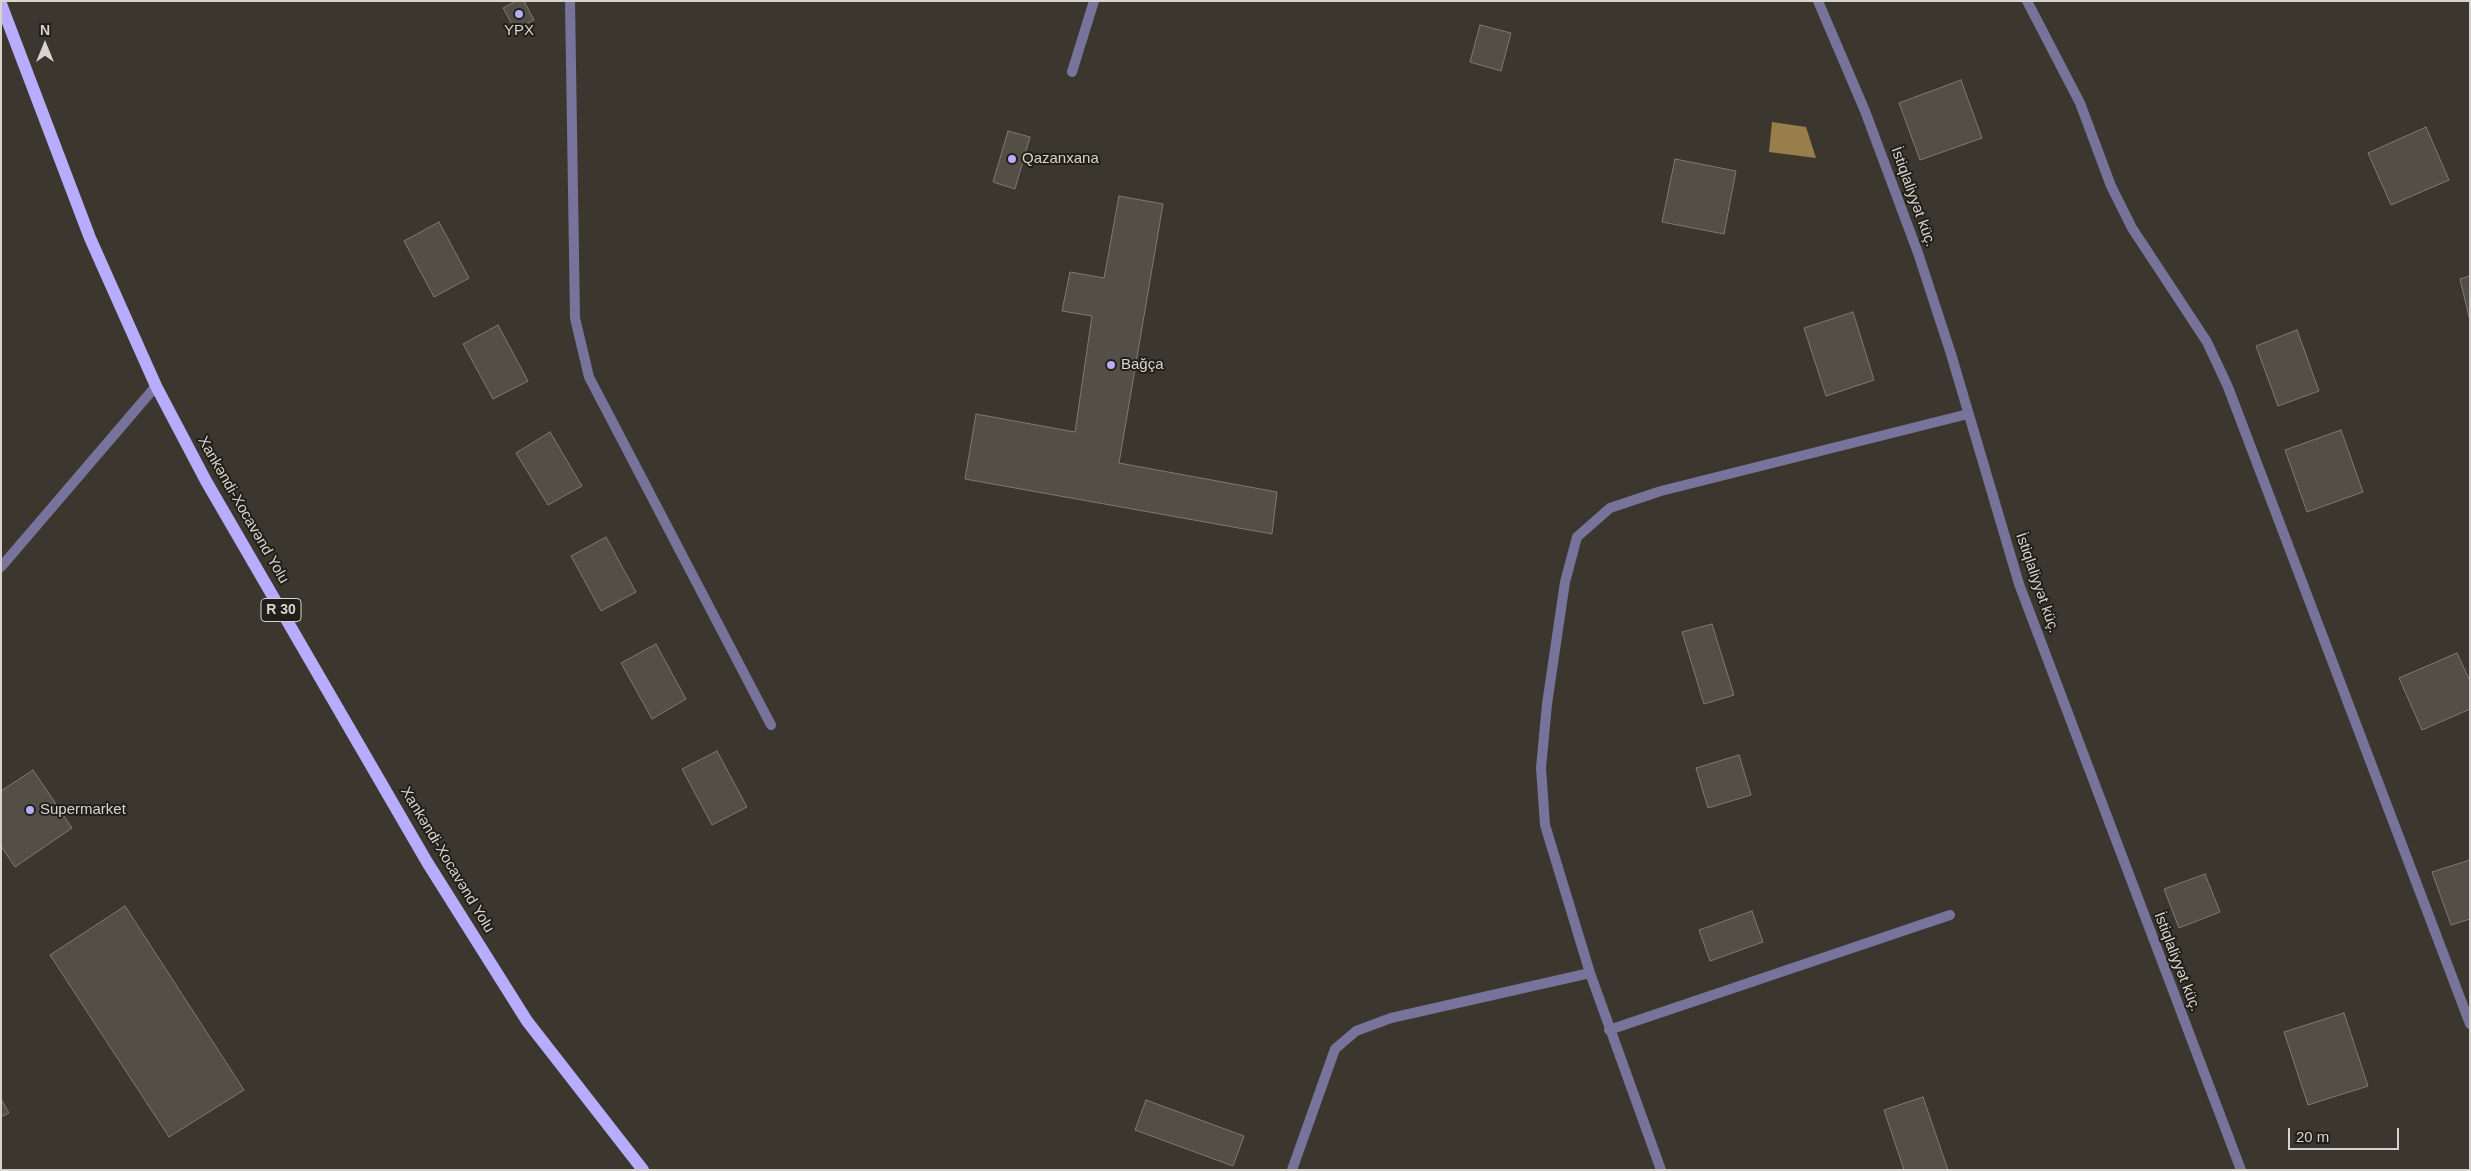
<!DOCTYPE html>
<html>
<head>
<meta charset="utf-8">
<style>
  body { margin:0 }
  #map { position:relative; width:2471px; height:1171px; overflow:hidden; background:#3c372e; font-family:Arial,sans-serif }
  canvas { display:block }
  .frame { position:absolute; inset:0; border:2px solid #d7d4ce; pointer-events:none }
  .north { position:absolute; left:20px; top:20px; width:50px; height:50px; -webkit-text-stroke:4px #211f1a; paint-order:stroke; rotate:0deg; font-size:14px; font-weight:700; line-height:20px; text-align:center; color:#d7d4ce }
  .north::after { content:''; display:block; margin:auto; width:18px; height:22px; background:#d7d4ce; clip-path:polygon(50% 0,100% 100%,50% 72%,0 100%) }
  .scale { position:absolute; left:2288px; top:1128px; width:111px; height:22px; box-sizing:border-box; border:2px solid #d7d4ce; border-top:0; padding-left:6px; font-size:15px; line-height:18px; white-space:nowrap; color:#d7d4ce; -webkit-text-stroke:4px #211f1a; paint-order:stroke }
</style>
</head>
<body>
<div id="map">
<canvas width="2471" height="1171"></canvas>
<div class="frame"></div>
<div class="north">N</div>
<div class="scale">20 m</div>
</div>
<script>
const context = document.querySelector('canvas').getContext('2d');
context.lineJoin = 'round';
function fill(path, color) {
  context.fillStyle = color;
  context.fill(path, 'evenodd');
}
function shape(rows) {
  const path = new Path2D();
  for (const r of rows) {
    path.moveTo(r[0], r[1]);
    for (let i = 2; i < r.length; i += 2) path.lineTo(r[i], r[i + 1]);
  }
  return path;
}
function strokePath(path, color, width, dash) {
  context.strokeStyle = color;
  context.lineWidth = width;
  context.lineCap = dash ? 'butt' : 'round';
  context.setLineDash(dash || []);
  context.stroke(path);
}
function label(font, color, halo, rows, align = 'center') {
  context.font = font + ' Arial,sans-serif';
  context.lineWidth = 4;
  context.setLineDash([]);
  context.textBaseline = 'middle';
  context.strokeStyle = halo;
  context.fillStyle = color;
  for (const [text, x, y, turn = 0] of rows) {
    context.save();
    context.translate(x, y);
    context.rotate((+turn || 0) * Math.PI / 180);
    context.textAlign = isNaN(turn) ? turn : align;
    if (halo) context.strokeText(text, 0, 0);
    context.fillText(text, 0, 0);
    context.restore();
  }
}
fill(shape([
  [1772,122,1806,127,1816,158,1769,152]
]), '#977e4b');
const building = shape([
  [516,1,524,1,534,20,515,30,503,8,516,1],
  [1480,25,1511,33,1501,71,1470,62,1480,25],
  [1961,80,1982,138,1920,160,1899,103,1961,80],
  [2426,127,2449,180,2391,205,2368,153,2426,127],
  [1008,131,1030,137,1015,189,993,182,1008,131],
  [1675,159,1736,171,1724,234,1662,222,1675,159],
  [1119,196,1163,204,1119,463,1277,492,1272,534,965,479,976,414,1075,432,1092,316,1062,311,1070,272,1104,278,1119,196],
  [439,222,469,278,434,297,404,241,439,222],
  [2470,276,2470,321,2460,279,2470,276],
  [1853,312,1874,380,1826,396,1804,328,1853,312],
  [498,325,528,381,493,399,463,344,498,325],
  [2297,330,2319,391,2278,406,2256,346,2297,330],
  [2341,430,2363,492,2307,512,2285,450,2341,430],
  [550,432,582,486,548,505,516,453,550,432],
  [606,537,636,592,601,611,571,556,606,537],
  [1712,624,1734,695,1704,704,1682,632,1712,624],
  [656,644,686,699,652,719,621,663,656,644],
  [2457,653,2470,681,2470,709,2422,730,2399,678,2457,653],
  [717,751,747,807,712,825,682,769,717,751],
  [1739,755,1751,795,1708,808,1696,768,1739,755],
  [33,770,72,828,15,867,1,846,1,791,33,770],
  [2470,860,2470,919,2451,925,2432,872,2470,860],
  [2205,874,2220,912,2179,928,2164,889,2205,874],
  [125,906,244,1090,169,1137,50,955,125,906],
  [1752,911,1763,942,1710,961,1699,930,1752,911],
  [2344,1013,2368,1086,2308,1105,2284,1032,2344,1013],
  [1923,1097,1948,1170,1904,1170,1884,1110,1923,1097],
  [1,1099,9,1113,1,1117,1,1099],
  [1146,1100,1244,1136,1233,1166,1135,1130,1146,1100]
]);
fill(building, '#544f46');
strokePath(building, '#7f796f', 1);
strokePath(shape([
  [1,567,156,386]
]), '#78739b', 10);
strokePath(shape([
  [570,1,575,318,589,377,771,725],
  [1818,1,1865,111,1918,253,1951,354,2019,584,2241,1170],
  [2027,1,2080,103,2111,186,2132,228,2207,342,2228,387,2470,1024],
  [1072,72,1094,1],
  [1609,1030,1950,915],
  [1292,1170,1335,1049,1356,1031,1391,1018,1590,973],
  [1661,1170,1590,973,1545,825,1541,768,1547,704,1565,582,1577,537,1610,508,1661,491,1968,414]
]), '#78739b', 10);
strokePath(shape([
  [1,4,90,238,156,386,206,481,427,862,527,1021,643,1170]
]), '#b7acfd', 12);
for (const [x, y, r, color] of [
  [519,14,5,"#b6acf8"],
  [1012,159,5,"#b6acf8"],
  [1111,365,5,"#b6acf8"],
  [30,810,5,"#b6acf8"]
]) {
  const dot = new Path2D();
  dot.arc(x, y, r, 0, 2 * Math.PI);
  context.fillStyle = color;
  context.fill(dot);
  strokePath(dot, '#211f1a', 2);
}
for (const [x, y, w] of [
  [281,610,40]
]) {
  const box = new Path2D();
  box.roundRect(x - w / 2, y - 11.5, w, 23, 4);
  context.fillStyle = '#211f1a';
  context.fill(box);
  strokePath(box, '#d7d4ce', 1);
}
label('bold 14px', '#d7d4ce', null, [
  ["R 30",281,610]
]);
label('15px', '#d7d4ce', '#211f1a', [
  ["YPX",519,31,"center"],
  ["Qazanxana",1022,159],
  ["Bağça",1121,365],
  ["Supermarket",40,810]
], 'left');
label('15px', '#d7d4ce', '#211f1a', [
  ["İstiqlaliyyət küç.",1913,197,70],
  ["Xankəndi-Xocavənd Yolu",243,510,60],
  ["İstiqlaliyyət küç.",2037,583,71],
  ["Xankəndi-Xocavənd Yolu",447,860,59],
  ["İstiqlaliyyət küç.",2177,962,69]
]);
</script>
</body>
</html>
